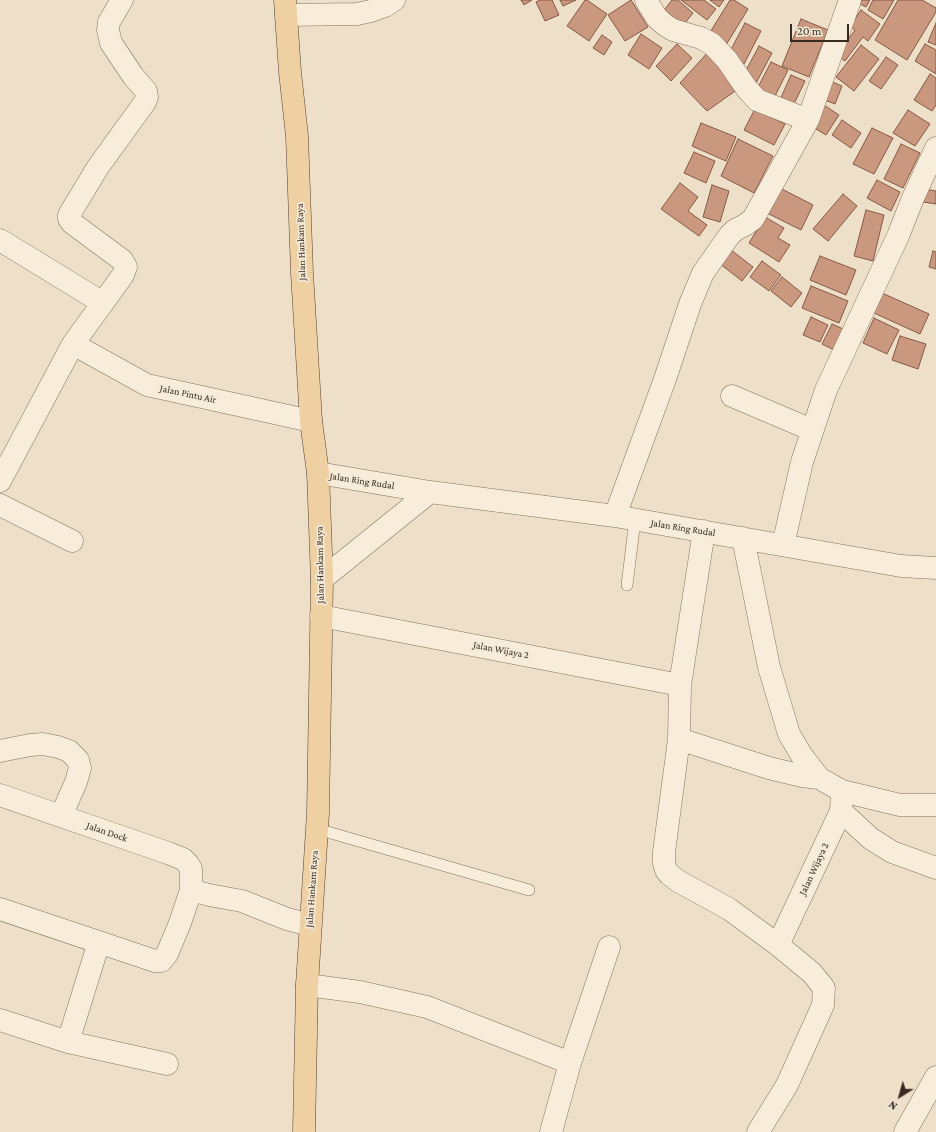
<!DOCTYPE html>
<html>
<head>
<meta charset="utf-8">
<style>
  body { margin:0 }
  #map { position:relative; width:936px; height:1132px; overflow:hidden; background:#eddfc8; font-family:"Crimson Pro",serif }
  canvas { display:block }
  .north { position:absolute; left:880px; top:1076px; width:40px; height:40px; -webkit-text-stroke:3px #f4ead7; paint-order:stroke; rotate:217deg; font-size:11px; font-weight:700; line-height:16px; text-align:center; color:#392a20 }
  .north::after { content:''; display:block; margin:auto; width:14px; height:18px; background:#392a20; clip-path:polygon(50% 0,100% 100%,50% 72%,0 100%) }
  .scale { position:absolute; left:790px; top:24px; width:59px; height:18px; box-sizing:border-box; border:2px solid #392a20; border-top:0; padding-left:5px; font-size:12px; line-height:14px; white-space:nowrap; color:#392a20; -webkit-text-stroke:3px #f4ead7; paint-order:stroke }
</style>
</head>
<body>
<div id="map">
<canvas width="936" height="1132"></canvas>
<div class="north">N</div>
<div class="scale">20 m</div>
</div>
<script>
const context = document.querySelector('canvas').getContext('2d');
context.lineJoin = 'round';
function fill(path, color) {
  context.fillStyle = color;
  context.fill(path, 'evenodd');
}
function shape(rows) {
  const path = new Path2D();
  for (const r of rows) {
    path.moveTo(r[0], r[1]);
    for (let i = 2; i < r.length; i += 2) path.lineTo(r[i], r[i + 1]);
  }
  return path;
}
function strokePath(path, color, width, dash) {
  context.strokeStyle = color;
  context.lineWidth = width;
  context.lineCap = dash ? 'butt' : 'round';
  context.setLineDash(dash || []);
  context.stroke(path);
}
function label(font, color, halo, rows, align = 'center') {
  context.font = font + ' "Crimson Pro",serif';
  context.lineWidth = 3.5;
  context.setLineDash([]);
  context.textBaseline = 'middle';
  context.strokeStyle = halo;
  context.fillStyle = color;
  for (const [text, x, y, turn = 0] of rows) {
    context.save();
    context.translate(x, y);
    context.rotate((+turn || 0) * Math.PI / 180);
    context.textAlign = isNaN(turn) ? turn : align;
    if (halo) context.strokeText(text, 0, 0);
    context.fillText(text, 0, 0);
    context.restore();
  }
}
const building = shape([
  [521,0,532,0,524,5,521,0],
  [540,0,552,0,559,15,545,21,536,2,540,0],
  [560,0,576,0,563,6,560,0],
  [585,0,587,0,607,14,589,41,567,26,585,0],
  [631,0,648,27,625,41,608,15,631,0],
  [672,0,678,0,693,13,680,29,661,14,672,0],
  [681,0,704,0,716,9,707,20,681,0],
  [710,0,724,0,719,7,710,0],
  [730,0,734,0,748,9,726,45,709,34,730,0],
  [857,0,870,0,866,7,856,2,857,0],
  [873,0,894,0,883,19,868,10,873,0],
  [898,0,922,0,936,8,936,12,907,60,875,40,898,0],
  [861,10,880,24,868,41,863,37,845,61,837,55,855,30,850,26,861,10],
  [801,19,828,30,809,77,782,66,801,19],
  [745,23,761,31,744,64,728,55,745,23],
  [936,23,936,45,928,42,936,23],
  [641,34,662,48,649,69,628,55,641,34],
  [602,35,612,42,604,55,593,48,602,35],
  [677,44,692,58,671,81,656,66,677,44],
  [925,44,936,50,936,74,915,61,925,44],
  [861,45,879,59,854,91,836,77,861,45],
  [759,46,772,53,755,85,742,78,759,46],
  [710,50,738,89,707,111,680,83,710,50],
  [886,57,898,65,881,89,869,81,886,57],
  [771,62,788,70,773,100,756,91,771,62],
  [930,74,936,78,936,105,932,111,914,100,930,74],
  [791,75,805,81,792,108,779,102,791,75],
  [830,81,842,86,835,104,822,99,830,81],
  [824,105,839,115,826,135,811,126,824,105],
  [755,109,785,124,774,145,744,130,755,109],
  [908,110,930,124,915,146,893,133,908,110],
  [842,120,861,133,851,148,832,135,842,120],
  [701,123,736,137,726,161,692,146,701,123],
  [872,128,893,138,874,174,853,164,872,128],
  [738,139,773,156,754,193,721,176,738,139],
  [901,144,920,153,903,188,884,179,901,144],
  [694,152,715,161,706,183,684,173,694,152],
  [877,180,900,192,891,211,867,198,877,180],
  [680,183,698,197,688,211,707,225,699,236,661,209,680,183],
  [712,185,729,191,720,222,703,217,712,185],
  [778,187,813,205,801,230,765,212,778,187],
  [918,188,936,191,936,204,917,201,918,188],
  [843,194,857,206,828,241,813,229,843,194],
  [866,210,884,215,873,261,854,256,866,210],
  [765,217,784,228,778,238,790,245,779,262,749,243,765,217],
  [726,246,753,267,742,281,715,260,726,246],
  [933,251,936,252,936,269,929,267,933,251],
  [820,256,856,270,846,295,810,280,820,256],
  [762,261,781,275,769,291,750,277,762,261],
  [782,277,802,293,791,307,771,291,782,277],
  [811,286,848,301,839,323,802,308,811,286],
  [882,293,929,314,920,334,874,313,882,293],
  [811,317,828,325,820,342,803,335,811,317],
  [874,318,899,330,887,354,863,343,874,318],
  [832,324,850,332,840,353,822,344,832,324],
  [900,336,926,344,918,369,892,360,900,336]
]);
fill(building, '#c9987f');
strokePath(building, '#865944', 1);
const service = shape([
  [627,585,635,520],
  [317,829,529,890]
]);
const minor = shape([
  [646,0,657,18,665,25,673,30,701,38,712,44,727,60,747,89,757,100,808,120],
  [286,15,357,14,371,11,385,6,394,0],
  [0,240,103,303],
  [73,344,147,385,311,421],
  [732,396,812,430],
  [318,473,430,492,615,516,901,566,936,568],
  [0,481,73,344,123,275,126,267,122,260,72,223,69,219,69,215,98,167,145,102,147,97,146,91,133,76,111,43,108,30,109,22,122,0],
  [0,505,72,541],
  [615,516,665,379,690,304,703,273,729,236,735,230,745,225,753,219,808,120,850,0],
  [704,531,680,685,679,739,664,852,664,863,666,870,669,874,678,881,729,909,778,945,812,973,824,988,823,1005,787,1085,758,1132],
  [743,538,769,667,789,734,802,756,819,778,842,791,900,805,936,805],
  [783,545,802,462,826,390,898,236,913,198,936,148],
  [322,579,430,492],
  [321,616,680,685],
  [679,739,769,768,802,776,819,778],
  [0,751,30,745,43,744,58,747,69,751,78,760,80,768,76,782,61,816],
  [0,795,168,853,183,859,188,864,191,869,191,890,180,923,167,954,161,961,155,961,0,909],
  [841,811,870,838,892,852,936,868],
  [191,890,209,895,242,901,287,919,310,925],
  [778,945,841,811,842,791],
  [307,985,360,992,427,1007,570,1063],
  [0,1020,68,1042,99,942],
  [68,1042,167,1064],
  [551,1132,570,1063,609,947],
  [905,1132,936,1077]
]);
const primary = shape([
  [285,0,290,72,297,136,302,273,311,421,318,473,322,579,318,813,307,985,304,1132]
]);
strokePath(service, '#88715d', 12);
strokePath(minor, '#88715d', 23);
strokePath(primary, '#563f31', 23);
strokePath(service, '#f8eddb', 11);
strokePath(minor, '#f8eddb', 22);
strokePath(primary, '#eed0a2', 22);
label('10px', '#392a20', '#f4ead7', [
  ["Jalan Hankam Raya",301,242,-92],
  ["Jalan Pintu Air",188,394,12],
  ["Jalan Ring Rudal",362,481,9],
  ["Jalan Ring Rudal",683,528,9],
  ["Jalan Hankam Raya",320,565,-91],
  ["Jalan Wijaya 2",501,650,11],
  ["Jalan Dock",107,832,19],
  ["Jalan Wijaya 2",814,869,-65],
  ["Jalan Hankam Raya",312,889,-86]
]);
</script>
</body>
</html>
